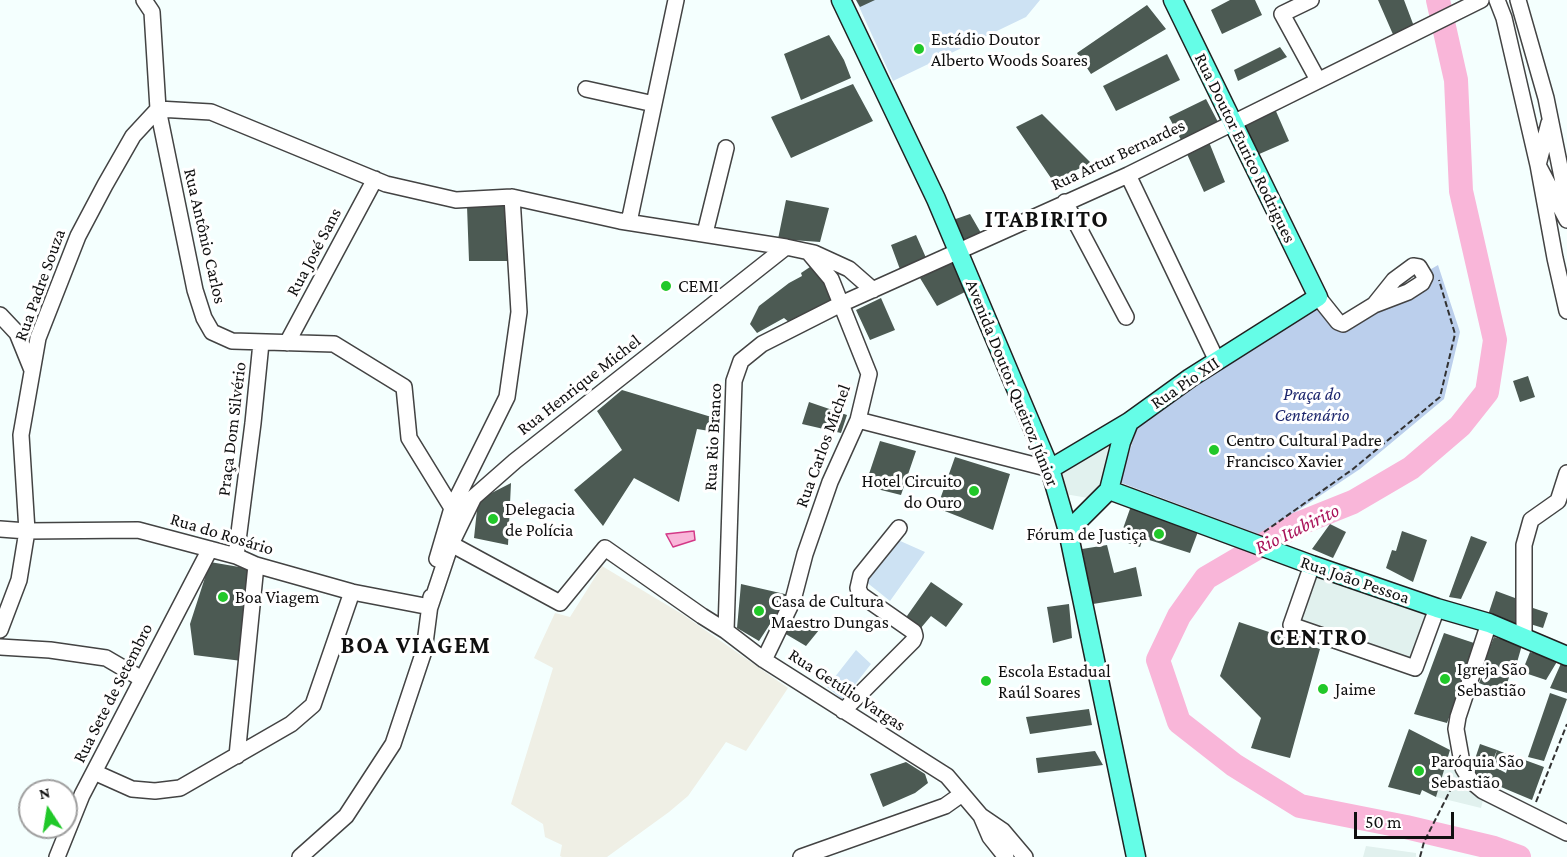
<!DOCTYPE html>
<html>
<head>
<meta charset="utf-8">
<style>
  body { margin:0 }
  #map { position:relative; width:1567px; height:857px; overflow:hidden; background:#f4fffe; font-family:"Crimson Pro",serif }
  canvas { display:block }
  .north { position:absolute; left:18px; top:779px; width:60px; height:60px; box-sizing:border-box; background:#fff; border:2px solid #9f9f9f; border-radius:50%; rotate:348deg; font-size:16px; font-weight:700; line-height:24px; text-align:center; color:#101010 }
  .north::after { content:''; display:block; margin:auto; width:21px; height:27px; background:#21c829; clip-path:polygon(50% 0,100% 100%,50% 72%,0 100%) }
  .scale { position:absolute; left:1354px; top:812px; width:100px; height:27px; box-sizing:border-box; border:3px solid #101010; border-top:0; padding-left:8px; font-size:18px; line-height:21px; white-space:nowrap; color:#101010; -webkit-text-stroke:4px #fff; paint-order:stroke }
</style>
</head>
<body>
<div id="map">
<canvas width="1567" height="857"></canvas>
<div class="north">N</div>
<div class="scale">50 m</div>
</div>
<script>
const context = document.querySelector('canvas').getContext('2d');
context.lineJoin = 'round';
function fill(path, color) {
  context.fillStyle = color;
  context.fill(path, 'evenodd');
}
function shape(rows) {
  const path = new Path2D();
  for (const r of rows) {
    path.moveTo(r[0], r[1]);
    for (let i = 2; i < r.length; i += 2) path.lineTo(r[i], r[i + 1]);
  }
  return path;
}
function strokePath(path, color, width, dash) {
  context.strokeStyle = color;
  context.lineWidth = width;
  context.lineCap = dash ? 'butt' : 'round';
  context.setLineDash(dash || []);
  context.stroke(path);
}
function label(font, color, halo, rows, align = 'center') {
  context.font = font + ' "Crimson Pro",serif';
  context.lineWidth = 6;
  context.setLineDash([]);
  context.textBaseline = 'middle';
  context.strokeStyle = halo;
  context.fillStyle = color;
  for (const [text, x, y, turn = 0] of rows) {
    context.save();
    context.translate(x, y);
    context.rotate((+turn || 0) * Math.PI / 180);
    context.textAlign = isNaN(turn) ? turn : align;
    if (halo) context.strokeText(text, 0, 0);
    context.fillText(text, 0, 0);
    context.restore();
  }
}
fill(shape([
  [602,566,682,614,788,688,746,751,726,742,688,796,669,812,607,857,562,857,560,856,562,845,545,837,543,824,511,804,553,668,534,658,555,613,570,617]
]), '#efefe5');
fill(shape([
  [1438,265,1460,332,1444,399,1360,469,1261,535,1119,482,1138,426,1325,298,1341,322]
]), '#bbcfec');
fill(shape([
  [856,0,1040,0,1026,17,893,81],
  [898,540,925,552,890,601,865,581],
  [856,650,871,664,843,700,827,687]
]), '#cde2f3');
fill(shape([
  [1111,442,1107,488,1088,498,1065,494,1060,468],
  [1314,575,1428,616,1413,664,1297,623],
  [1448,755,1462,784,1484,796,1481,808,1436,797],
  [1366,846,1416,853,1416,857,1363,857]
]), '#e1f1ee');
const water = shape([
  [694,531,695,540,673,547,666,534,694,531]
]);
fill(water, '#f9b6d9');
strokePath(water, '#d33987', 1.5);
strokePath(shape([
  [1438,0,1456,80,1461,191,1495,340,1487,392,1460,426,1411,468,1353,502,1298,524,1206,578,1179,616,1158,660,1179,722,1234,765,1300,806,1406,827,1494,848,1519,857]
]), '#f9b6d9', 24);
fill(shape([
  [856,0,875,0,860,7],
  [1230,0,1255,0,1262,15,1222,34,1211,10],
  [1378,0,1404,0,1415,29,1395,39],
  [1147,5,1166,29,1091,74,1077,53],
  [829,35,844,60,851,78,801,100,784,54],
  [1280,47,1287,57,1238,81,1234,70],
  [1167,54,1180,80,1116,111,1103,86],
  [853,84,873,121,791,158,771,117],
  [1206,99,1218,122,1181,140,1169,117],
  [1275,109,1289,141,1257,155,1244,125],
  [1042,114,1091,163,1053,181,1016,127],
  [1209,142,1225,182,1204,192,1187,154],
  [786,200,829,208,820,242,778,239],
  [467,206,508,206,510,261,469,261],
  [970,214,981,233,958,244,950,221],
  [916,235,927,260,901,272,891,245],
  [953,262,967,291,937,306,920,278],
  [813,265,829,281,835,300,790,323,784,318,757,333,750,324,759,306,789,283,802,276,801,273],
  [881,298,895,330,870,340,856,310],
  [1528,376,1535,397,1520,402,1513,381],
  [622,390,718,419,716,432,697,429,679,502,634,478,603,526,574,490,622,450,597,411],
  [809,402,847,415,841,433,802,424],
  [880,441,916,451,901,495,865,486],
  [955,457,1010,474,993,530,937,508],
  [511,483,508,545,474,538,478,500],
  [1131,506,1199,529,1190,553,1143,538,1140,547,1119,540],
  [1330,524,1346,532,1333,558,1312,549],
  [1402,531,1427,540,1413,582,1386,568,1392,550,1396,551],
  [1471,536,1487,542,1461,599,1449,597],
  [1107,545,1114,573,1136,567,1142,596,1093,604,1082,549],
  [210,562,251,569,242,661,194,655,190,624],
  [931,582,963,604,946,627,931,616,920,629,902,623],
  [741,584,789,595,759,641,737,628],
  [1496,591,1515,598,1519,625,1488,615],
  [1069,604,1072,638,1053,643,1047,607],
  [1527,606,1548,613,1543,628,1527,623],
  [793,618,819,630,806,646,784,633],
  [1239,622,1320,649,1290,758,1251,748,1261,718,1220,676],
  [1444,633,1477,644,1447,723,1414,714],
  [1494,637,1522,645,1514,673,1484,662],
  [1530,652,1558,660,1546,680,1522,672],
  [1563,659,1567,660,1567,693,1550,688],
  [1486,667,1510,674,1504,693,1479,683],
  [1550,693,1567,699,1544,761,1528,757],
  [1089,709,1092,725,1030,734,1026,717],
  [1409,729,1450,750,1436,797,1422,790,1420,795,1388,787],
  [1480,744,1497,750,1509,755,1505,770,1493,764,1497,750,1491,765,1506,773,1511,755,1544,767,1532,800,1470,774],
  [1095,751,1103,765,1038,773,1036,758],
  [906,762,925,774,928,783,915,793,883,807,870,774]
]), '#4c5a53');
const minor = shape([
  [144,0,152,12,158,109,195,290,204,318,212,332,232,341,334,344,404,387,409,438,452,508],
  [1311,0,1282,14,1318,80],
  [1497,0,1504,18,1538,165,1567,220],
  [1518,0,1546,98,1567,202],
  [586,89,654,104],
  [158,109,211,112,386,184,456,200,512,197,620,221,786,247],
  [1549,123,1538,165,1555,258,1567,311],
  [1128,175,1217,361],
  [1065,202,1126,317],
  [629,222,676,0],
  [705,233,726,148],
  [1318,297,1338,322,1343,324,1374,305,1408,292,1422,283,1425,277,1419,267,1413,266,1394,280,1374,305],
  [0,315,17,333,32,370],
  [287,343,375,179],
  [858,420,1050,469],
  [0,529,27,531,138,530,236,556,256,565,352,592,430,607,451,544,474,497,515,461,786,247,814,253,849,269,873,290],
  [451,544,560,603,605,548,702,616,726,631,764,660,947,776,981,816,1003,831,1025,857],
  [236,556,253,423,261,343],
  [437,559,452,508,507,397,519,312,512,197],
  [1312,565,1291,625,1415,668,1437,608],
  [1489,623,1458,717,1456,729,1463,768,1471,781,1483,791,1567,833],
  [0,630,19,580,27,531,21,435,38,338,78,236,105,185,133,136,158,109],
  [726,631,734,381,741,361,762,344,841,304,1128,175,1481,0],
  [1524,637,1524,545,1531,520,1558,501,1567,473],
  [0,647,50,650,106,658,142,679],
  [764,660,793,600,805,554,830,482,858,420,869,374,831,279,810,254],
  [843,711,913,641,915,636,914,632,861,595,858,588,861,575,899,528],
  [237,756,256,565],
  [94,772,132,789,155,791,180,788,291,724,313,705,352,592],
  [981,816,990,837,1006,857],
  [57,857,82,795,210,549],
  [300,857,346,816,393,744,424,651,431,597],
  [801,857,945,806,962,794]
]);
const major = shape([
  [841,0,936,199,1050,469,1068,531,1136,857],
  [1050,469,1129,422,1190,378,1318,297,1173,0],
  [1109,490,1312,565,1437,608,1489,623,1567,656],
  [1109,490,1121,442,1129,422],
  [1068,531,1109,490]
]);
strokePath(minor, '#434343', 18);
strokePath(major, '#212121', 21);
strokePath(shape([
  [1264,532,1353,469,1440,397,1455,334,1439,280],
  [1536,802,1567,724],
  [1420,857,1424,842,1455,781]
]), '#323232', 2, [6, 3]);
strokePath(minor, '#fff', 15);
strokePath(major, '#65fde7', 18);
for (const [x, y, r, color] of [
  [919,49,6,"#21c829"],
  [666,286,6,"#21c829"],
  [1214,450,6,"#21c829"],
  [974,491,6,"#21c829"],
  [493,519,6,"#21c829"],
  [1159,534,6,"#21c829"],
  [223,597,6,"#21c829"],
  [759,611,6,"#21c829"],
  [1445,679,6,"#21c829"],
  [986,681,6,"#21c829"],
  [1323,689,6,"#21c829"],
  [1419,771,6,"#21c829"]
]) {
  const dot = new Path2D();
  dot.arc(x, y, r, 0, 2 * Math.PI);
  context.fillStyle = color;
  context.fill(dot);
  strokePath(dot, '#fff', 2);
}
label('18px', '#101010', '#fff', [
  ["Estádio Doutor",931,39],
  ["Alberto Woods Soares",931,60],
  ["CEMI",678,286],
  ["Centro Cultural Padre",1226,440],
  ["Francisco Xavier",1226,461],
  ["Hotel Circuito",962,481,"right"],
  ["do Ouro",962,502,"right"],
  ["Delegacia",505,509],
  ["de Polícia",505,530],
  ["Fórum de Justiça",1147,534,"right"],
  ["Boa Viagem",235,597],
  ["Casa de Cultura",771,601],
  ["Maestro Dungas",771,622],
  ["Igreja São",1457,669],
  ["Sebastião",1457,690],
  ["Escola Estadual",998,671],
  ["Raúl Soares",998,692],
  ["Jaime",1335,689],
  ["Paróquia São",1431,761],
  ["Sebastião",1431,782]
], 'left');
label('18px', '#101010', '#fff', [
  ["Rua Doutor Eurico Rodrigues",1245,148,64],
  ["Rua Artur Bernardes",1118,155,-25],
  ["Rua Antônio Carlos",205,236,77],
  ["Rua José Sans",314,252,-62],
  ["Rua Padre Souza",40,285,-70],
  ["Avenida Doutor Queiroz Júnior",1012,383,68],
  ["Rua Pio XII",1185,383,-34],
  ["Rua Henrique Michel",579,385,-38],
  ["Praça Dom Silvério",232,429,-83],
  ["Rua Rio Branco",713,437,-87],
  ["Rua Carlos Michel",823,446,-70],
  ["Rua do Rosário",222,534,17],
  ["Rua João Pessoa",1355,580,19],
  ["Rua Getúlio Vargas",847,690,33],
  ["Rua Sete de Setembro",113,693,-63]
]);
label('italic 18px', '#1c256c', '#fff', [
  ["Praça do",1312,394],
  ["Centenário",1312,415]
]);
label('italic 20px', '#a91259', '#fff', [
  ["Rio Itabirito",1297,529,-26]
]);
context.letterSpacing = '1.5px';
label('bold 24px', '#101010', '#fff', [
  ["ITABIRITO",1047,220],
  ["CENTRO",1319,638],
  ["BOA VIAGEM",416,646]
]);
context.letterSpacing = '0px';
</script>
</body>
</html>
